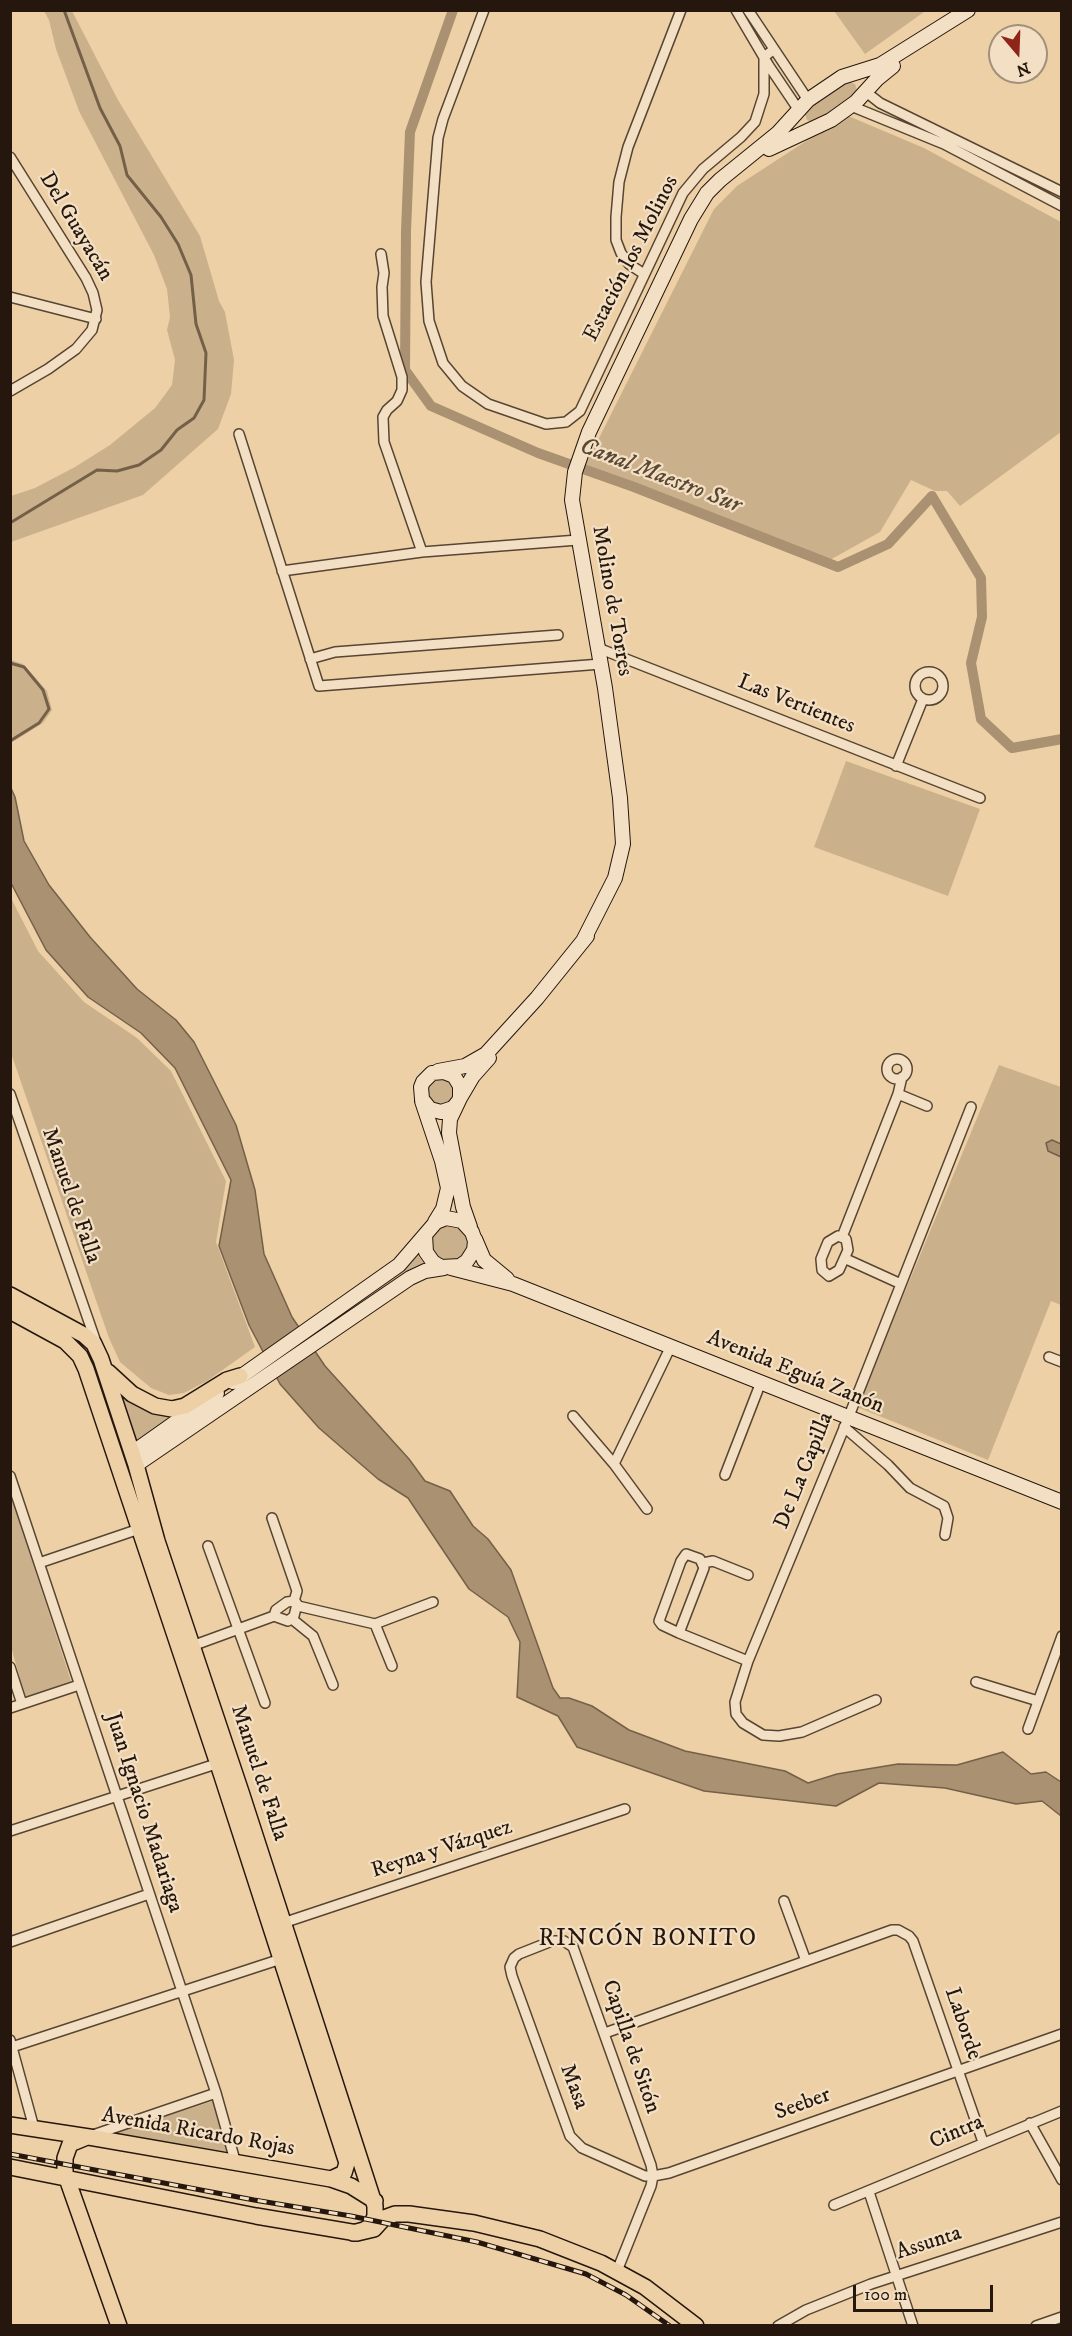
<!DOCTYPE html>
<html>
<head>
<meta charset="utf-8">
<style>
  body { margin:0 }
  #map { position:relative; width:1072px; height:2336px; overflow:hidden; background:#edd0a5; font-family:"IM FELL DW Pica",serif }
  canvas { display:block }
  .frame { position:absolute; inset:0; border:12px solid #25170d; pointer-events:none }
  .north { position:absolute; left:988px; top:24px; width:60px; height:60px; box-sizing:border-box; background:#f3e0c4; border:2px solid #a1907b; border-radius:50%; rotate:161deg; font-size:16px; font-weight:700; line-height:24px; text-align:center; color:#25170d }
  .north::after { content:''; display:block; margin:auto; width:21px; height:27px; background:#8f2418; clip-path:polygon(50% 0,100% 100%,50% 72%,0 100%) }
  .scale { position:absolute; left:853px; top:2285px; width:140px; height:27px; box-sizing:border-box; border:3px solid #25170d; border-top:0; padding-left:8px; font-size:18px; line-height:21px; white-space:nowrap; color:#25170d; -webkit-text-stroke:4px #f3e0c4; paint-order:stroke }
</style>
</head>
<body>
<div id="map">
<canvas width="1072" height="2336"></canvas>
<div class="frame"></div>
<div class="north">N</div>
<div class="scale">100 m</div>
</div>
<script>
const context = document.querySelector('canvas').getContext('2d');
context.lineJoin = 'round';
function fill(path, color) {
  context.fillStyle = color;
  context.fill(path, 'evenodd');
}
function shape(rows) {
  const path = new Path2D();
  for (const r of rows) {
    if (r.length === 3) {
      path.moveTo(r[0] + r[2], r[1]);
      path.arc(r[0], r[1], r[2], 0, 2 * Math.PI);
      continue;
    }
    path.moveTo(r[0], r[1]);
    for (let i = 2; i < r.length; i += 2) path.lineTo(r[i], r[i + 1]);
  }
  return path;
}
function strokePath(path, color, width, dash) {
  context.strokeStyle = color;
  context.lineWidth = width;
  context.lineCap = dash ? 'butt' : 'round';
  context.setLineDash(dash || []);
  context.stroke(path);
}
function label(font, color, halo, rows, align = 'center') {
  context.font = font + ' "IM FELL DW Pica",serif';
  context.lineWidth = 4.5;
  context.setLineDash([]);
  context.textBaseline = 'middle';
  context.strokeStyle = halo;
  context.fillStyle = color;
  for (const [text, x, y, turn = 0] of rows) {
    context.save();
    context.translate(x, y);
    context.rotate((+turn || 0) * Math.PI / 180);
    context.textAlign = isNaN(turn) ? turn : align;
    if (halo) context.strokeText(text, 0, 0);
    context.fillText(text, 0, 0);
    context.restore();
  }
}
fill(shape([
  [922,10,924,12,865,54,834,11],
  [44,11,72,11,118,100,200,236,219,301,225,312,234,360,231,394,218,429,143,495,11,542,11,496,35,488,75,467,110,445,155,408,172,385,175,360,167,330,170,317,167,289,154,255,79,111,56,49,49,20],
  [849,82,855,84,858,93,818,123,812,123,807,120,805,114,807,109,844,83],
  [846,115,924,148,1061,222,1061,432,960,506,947,491,935,491,911,480,880,532,830,560,716,519,585,466,714,209,737,186],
  [11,660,23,664,47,691,52,710,43,723,11,743],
  [846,761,980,809,948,896,814,847],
  [10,896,38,951,84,1002,137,1038,171,1071,226,1181,216,1242,255,1347,207,1381,184,1393,169,1395,151,1388,120,1362,109,1338,11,1053],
  [999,1065,1061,1087,1061,1305,1051,1301,988,1460,857,1407],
  [441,1091,13],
  [449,1243,18],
  [418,1255,424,1264,410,1270,338,1317,403,1272],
  [115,1387,156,1413,174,1416,137,1445],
  [10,1493,71,1681,25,1698,11,1646],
  [213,2101,230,2152,112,2134]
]), '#cbb18b');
const water = shape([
  [10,786,15,797,24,841,49,885,90,937,137,989,176,1020,194,1042,236,1125,255,1190,264,1254,292,1317,325,1366,409,1459,425,1481,450,1491,473,1526,488,1539,511,1570,553,1688,560,1698,569,1698,592,1706,629,1730,685,1751,785,1771,808,1783,837,1774,898,1764,957,1765,1003,1752,1031,1774,1046,1772,1061,1782,1061,1816,1042,1801,1016,1804,945,1788,879,1783,836,1806,704,1791,577,1747,558,1716,517,1697,520,1642,508,1617,469,1589,408,1498,378,1479,319,1428,280,1384,249,1325,219,1246,231,1180,175,1068,141,1033,88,997,46,950,11,883,10,786],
  [1052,1140,1061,1144,1061,1157,1048,1151,1046,1143,1052,1140]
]);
fill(water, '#a99171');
strokePath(water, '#746049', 1.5);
strokePath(shape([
  [10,523,97,470,117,471,139,465,161,450,177,430,194,418,204,400,206,353,196,324,191,275,178,244,161,217,127,175,120,146,100,108,64,10],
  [10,663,24,667,43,690,49,709,39,723,10,741]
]), '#746049', 3);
strokePath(shape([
  [453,10,410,132,406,231,405,370,431,406,538,453,634,487,838,567,888,544,932,496,981,578,982,617,971,663,981,719,1012,748,1062,739]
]), '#a99171', 10);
const minor = shape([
  [484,10,443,119,438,138,426,282,429,321,443,363,462,386,488,404,546,424,566,422,580,411,683,193,703,169,741,137,755,122,764,94,764,57,773,50],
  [736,10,769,66,798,109],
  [748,10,808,100],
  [866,92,880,103,1062,192],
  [851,106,944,144,1062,206],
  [10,157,86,278,93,293,97,310,92,330,76,349,48,369,10,391],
  [381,254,384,273,382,287,383,316,402,377,402,390,397,401,387,410,383,417,384,442,422,552],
  [644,274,629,264,621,253,616,240,616,217,619,182,628,147,681,10],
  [10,297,96,319],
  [239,434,319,686,601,664],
  [282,571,422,552,578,540],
  [598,648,980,798],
  [310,659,335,652,558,635],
  [929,686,14],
  [896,766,923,699],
  [897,1069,10],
  [10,1094,97,1345],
  [898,1094,927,1106],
  [838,1236,846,1239,848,1250,839,1270,829,1276,822,1270,821,1259,828,1242,838,1236],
  [842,1237,898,1094,902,1077],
  [846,1259,901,1284],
  [1049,1357,1062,1362],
  [573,1416,614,1464,647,1509],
  [844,1427,888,1465,910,1488,944,1506,948,1518,945,1535],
  [614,1464,671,1346],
  [725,1475,761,1382],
  [10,1476,216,2093,236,2164],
  [272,1518,295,1585,297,1591,294,1601],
  [208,1546,265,1703],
  [39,1563,139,1529],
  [703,1563,713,1561,748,1575],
  [298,1606,375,1624,433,1602],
  [292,1619,313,1636,333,1685],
  [375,1624,392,1666],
  [679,1633,704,1568,700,1559,686,1554,681,1561,659,1621,662,1625,679,1633,748,1661],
  [192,1646,274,1616,288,1621,294,1616,297,1604,295,1601,287,1602,276,1610,274,1616],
  [10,1667,22,1704],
  [976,1682,1038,1701],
  [876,1700,802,1732,779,1736,763,1735,743,1723,736,1714,735,1702,748,1661,849,1416,971,1107],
  [10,1708,79,1685],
  [1028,1729,1062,1636],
  [10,1831,222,1762],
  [784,1901,806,1961],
  [280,1924,625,1809],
  [10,1942,149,1894],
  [605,2033,892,1930,898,1930,909,1936,913,1941,983,2142],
  [10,2040,34,2128],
  [12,2047,284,1958],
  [1030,2123,1062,2180],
  [93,2135,216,2093],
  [869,2192,913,2326],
  [834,2205,1062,2111],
  [617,2271,651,2186,653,2176,651,2165,573,1947,564,1941,552,1941,519,1954,514,1958,510,1967,512,1976,570,2136,582,2148,645,2176,653,2176,669,2173,1062,2034],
  [778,2326,806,2310,871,2284,1062,2222],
  [1036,2326,1062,2317]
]);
const secondary = shape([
  [769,149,831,120,856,102,877,79,893,66],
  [583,941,615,878,623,844,620,798,605,688,572,500,575,472,589,432,691,219,707,193,720,180,778,133,808,100,842,77,880,65,968,10],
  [438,1071,465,1066,486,1054,537,998,587,936],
  [460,1098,473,1076,489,1058],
  [422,1101,442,1161,448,1188,443,1209,435,1222],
  [457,1103,453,1108,441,1112,430,1109,422,1099,421,1087,423,1082,432,1073,444,1072,454,1076,460,1086,460,1098,450,1119,449,1133,463,1207,470,1227],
  [475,1239,484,1260,507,1279],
  [451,1268,513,1284,1062,1502],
  [233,1382,399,1265,436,1222,446,1218,462,1221,472,1232,475,1241,474,1250,467,1261,460,1266,441,1267,433,1262,426,1252,425,1235],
  [132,1453,217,1393],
  [136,1465,410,1278,425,1271,444,1268]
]);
const primary = shape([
  [10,1295,84,1335,94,1344,101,1359,136,1465,157,1541,241,1792,375,2206,375,2216,371,2226,364,2230,353,2233],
  [10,1311,65,1341,80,1356,86,1369,221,1773,347,2163,344,2173,331,2179],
  [108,1372,132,1394,155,1406,172,1409,185,1406,227,1380,240,1376],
  [10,2125,89,2137,331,2179,351,2186,375,2201],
  [87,2137,70,2144,65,2158,65,2173,119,2326],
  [10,2167,256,2216,357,2233,374,2229,384,2218,395,2214,409,2214,474,2223,540,2239,601,2263,645,2287,696,2326]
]);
strokePath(minor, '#574533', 12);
strokePath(secondary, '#25170d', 16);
strokePath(primary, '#25170d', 18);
strokePath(minor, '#f3e0c4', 9);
strokePath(secondary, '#f3e0c4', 14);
strokePath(primary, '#edd0a5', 15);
const rail = shape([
  [10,2154,254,2200,351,2216,477,2242,586,2274,626,2295,670,2326]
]);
strokePath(rail, '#25170d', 5);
strokePath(rail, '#f3e0c4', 3, [9]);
label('22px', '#25170d', '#f3e0c4', [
  ["Del Guayacán",75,227,59],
  ["Estación los Molinos",632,259,-63],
  ["Molino de Torres",611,601,80],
  ["Las Vertientes",796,705,22],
  ["Manuel de Falla",70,1196,71],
  ["Avenida Eguía Zanón",795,1373,22],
  ["De La Capilla",805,1471,-68],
  ["Manuel de Falla",258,1773,72],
  ["Juan Ignacio Madariaga",143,1813,72],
  ["Reyna y Vázquez",442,1850,-18],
  ["Laborde",962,2024,71],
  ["Capilla de Sitón",630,2047,71],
  ["Masa",573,2087,70],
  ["Seeber",803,2105,-20],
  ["Avenida Ricardo Rojas",198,2133,10],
  ["Cintra",957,2133,-23],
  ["Assunta",929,2244,-18]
]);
label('italic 24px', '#5a4835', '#f3e0c4', [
  ["Canal Maestro Sur",660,477,21]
]);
context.letterSpacing = '1.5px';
label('24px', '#25170d', '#f3e0c4', [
  ["RINCÓN BONITO",648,1940]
]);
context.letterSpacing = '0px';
</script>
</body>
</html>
